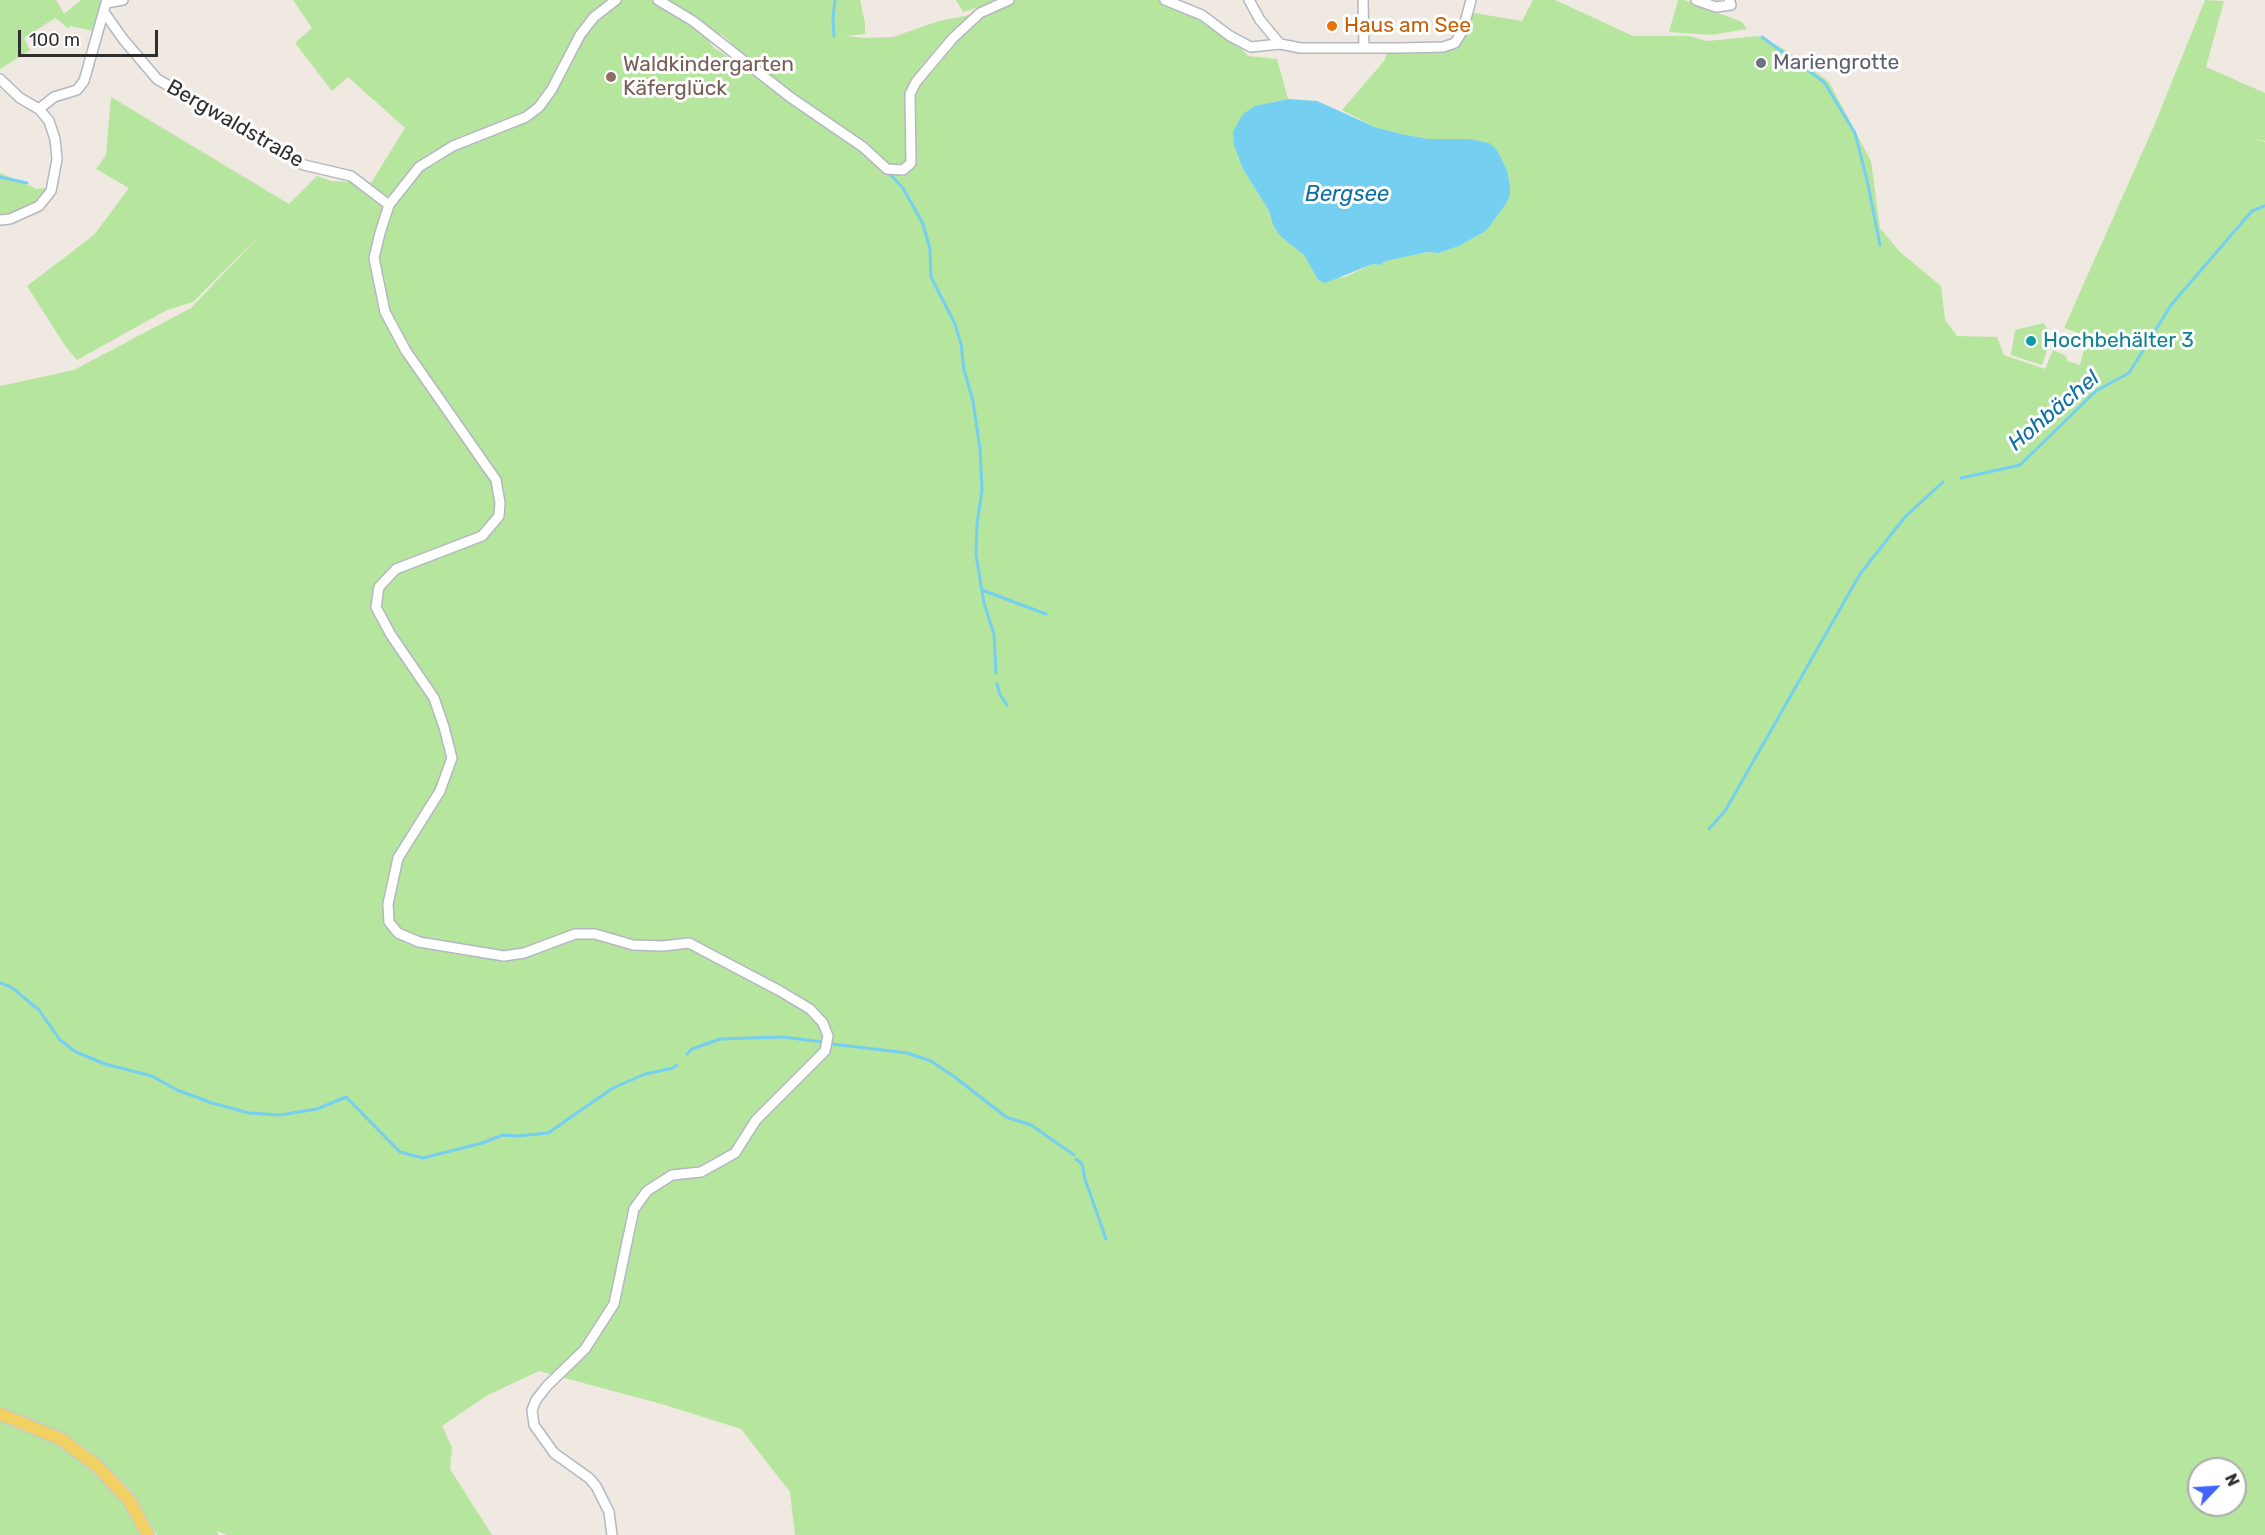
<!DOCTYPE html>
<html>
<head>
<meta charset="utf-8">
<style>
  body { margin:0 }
  #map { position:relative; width:2265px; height:1535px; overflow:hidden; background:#efe9e1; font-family:Rubik,sans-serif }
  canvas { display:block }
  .north { position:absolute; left:2187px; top:1457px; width:60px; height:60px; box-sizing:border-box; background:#fff; border:2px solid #ababab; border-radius:50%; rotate:65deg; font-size:16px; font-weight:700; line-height:24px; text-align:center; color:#2e2e2e }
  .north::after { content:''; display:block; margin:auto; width:21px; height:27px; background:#4264fb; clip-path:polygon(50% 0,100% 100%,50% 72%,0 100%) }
  .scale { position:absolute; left:18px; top:30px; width:140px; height:27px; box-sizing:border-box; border:3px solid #2e2e2e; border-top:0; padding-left:8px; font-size:18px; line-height:21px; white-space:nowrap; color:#2e2e2e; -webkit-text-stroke:4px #fff; paint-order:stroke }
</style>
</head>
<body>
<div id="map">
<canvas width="2265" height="1535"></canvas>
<div class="north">N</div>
<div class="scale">100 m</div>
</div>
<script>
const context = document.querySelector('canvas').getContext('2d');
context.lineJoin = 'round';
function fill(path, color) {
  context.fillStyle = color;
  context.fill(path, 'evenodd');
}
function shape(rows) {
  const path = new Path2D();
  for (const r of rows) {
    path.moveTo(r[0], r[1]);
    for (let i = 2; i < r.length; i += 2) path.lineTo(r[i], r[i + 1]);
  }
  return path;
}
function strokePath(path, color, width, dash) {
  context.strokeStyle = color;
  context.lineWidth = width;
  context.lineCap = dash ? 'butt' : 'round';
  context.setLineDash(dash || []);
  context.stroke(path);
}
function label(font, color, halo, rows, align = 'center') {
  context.font = font + ' Rubik,sans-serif';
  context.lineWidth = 6;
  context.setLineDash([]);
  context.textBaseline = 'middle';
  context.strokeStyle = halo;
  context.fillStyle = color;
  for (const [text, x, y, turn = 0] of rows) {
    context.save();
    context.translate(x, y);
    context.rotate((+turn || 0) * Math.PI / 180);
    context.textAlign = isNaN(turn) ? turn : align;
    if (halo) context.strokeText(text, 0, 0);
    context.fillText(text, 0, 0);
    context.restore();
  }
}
fill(shape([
  [0,0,56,0,64,14,81,0,103,0,93,31,70,26,68,28,55,18,24,38,30,50,0,69],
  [293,0,860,0,865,23,865,34,846,36,866,38,893,37,939,21,980,13,1014,0,1165,0,1202,15,1230,36,1248,56,1277,59,1288,99,1272,102,1243,169,1269,211,1273,225,1280,236,1304,255,1318,280,1345,277,1373,264,1380,265,1386,261,1428,252,1439,253,1459,246,1486,231,1506,204,1510,196,1510,185,1507,170,1497,150,1469,139,1429,139,1401,134,1375,127,1342,110,1384,61,1387,52,1455,49,1474,13,1522,21,1533,0,1555,0,1633,36,1689,36,1707,41,1759,36,1789,52,1829,82,1871,161,1880,228,1900,252,1941,286,1945,320,1957,336,1997,337,2004,355,2045,369,2053,350,2066,356,2067,361,2080,365,2087,338,2096,339,2064,328,2154,126,2205,0,2224,1,2206,67,2265,93,2265,141,2248,138,2265,142,2265,1535,795,1535,790,1492,741,1429,665,1405,539,1371,488,1395,442,1426,452,1447,450,1469,492,1535,227,1535,217,1531,218,1535,157,1535,133,1493,111,1470,87,1449,63,1433,0,1408,0,386,74,370,191,308,263,232,193,302,167,310,77,360,66,347,27,286,94,235,129,188,96,169,106,155,111,97,289,204,317,176,331,181,371,183,405,128,348,77,332,91,295,43,312,28],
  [694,22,724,36,786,94,714,48],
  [2199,1469,2235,1469,2235,1505,2199,1505],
  [956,0,1001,0,963,12],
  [1678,0,1684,0,1742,22,1747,29,1711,35,1669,32],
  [0,173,37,189,44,188,51,191,39,206,0,220],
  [2044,323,2049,333,2043,346,2047,350,2042,365,2011,355,2015,330],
  [0,1421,56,1442,93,1471,123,1504,140,1535,0,1535]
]), '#b6e59e');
fill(shape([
  [1288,99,1317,101,1375,127,1401,134,1429,139,1469,139,1489,143,1497,150,1507,170,1510,185,1510,196,1506,204,1486,231,1459,246,1439,253,1428,252,1386,261,1380,265,1373,264,1325,283,1318,280,1304,255,1280,236,1273,225,1269,211,1243,169,1234,145,1233,131,1243,114,1255,106]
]), '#75cff0');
strokePath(shape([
  [834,36,833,19,835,0],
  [1762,37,1824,82,1855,133,1867,180,1880,245],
  [889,173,903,188,923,224,930,249,931,277,955,324,961,344,964,370,973,401,980,449,982,490,977,524,976,555,984,603,994,634,996,673],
  [0,177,27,183],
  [1961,478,2020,465,2096,391,2129,373,2171,305,2252,211,2265,206],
  [982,590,1046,614],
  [997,684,1000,695,1007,705],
  [1709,829,1725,811,1860,574,1905,517,1943,482],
  [0,983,11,987,39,1010,60,1040,76,1052,105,1064,152,1076,177,1090,212,1103,249,1113,280,1115,317,1109,346,1097,400,1152,423,1158,482,1143,503,1135,518,1136,548,1133,613,1088,645,1074,673,1068,677,1065],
  [832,1044,907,1053,931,1061,956,1078,1006,1117,1031,1125,1074,1155],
  [687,1054,692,1049,720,1039,783,1037,823,1042],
  [1076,1159,1082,1164,1085,1179,1106,1239]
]), '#75cff0', 3);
const minor = shape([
  [658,0,693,21,790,97,863,147,887,169,903,170,911,163,910,94,916,82,953,38,980,13,1009,0],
  [1165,0,1202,15,1230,36,1251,47,1280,44,1301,48,1400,48,1443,47,1455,43,1463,30,1471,0],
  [1249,0,1260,20,1280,44],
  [1363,0,1364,48],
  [1696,0,1716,7,1731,5,1729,0],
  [104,12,123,39,157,79,304,165,351,176,389,205],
  [0,79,20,98,39,109,49,121,55,139,57,159,51,191,39,206,10,219,0,220],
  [39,109,54,97,77,90,84,81,106,3,123,0],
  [612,1535,609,1512,596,1486,589,1478,554,1453,534,1425,532,1410,536,1400,547,1386,585,1349,614,1304,634,1209,647,1191,672,1175,701,1172,735,1153,756,1120,825,1051,828,1036,823,1023,810,1009,780,991,689,943,663,946,633,945,595,934,575,934,524,953,504,956,419,942,398,933,389,922,388,904,398,858,440,791,452,758,444,727,434,698,391,635,376,607,379,587,396,569,482,536,499,516,500,503,496,480,406,351,385,312,374,258,380,233,389,205,419,167,453,146,526,117,539,107,552,89,580,35,594,17,616,0]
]);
const major = shape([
  [0,1414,61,1439,97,1466,129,1500,148,1535]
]);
strokePath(minor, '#b4b7c1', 12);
strokePath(major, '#c9c9c9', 15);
strokePath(minor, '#fff', 9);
strokePath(major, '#f2d163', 12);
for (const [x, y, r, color] of [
  [1332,26,6,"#e8710a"],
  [1761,63,6,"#6b7280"],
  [611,77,6,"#8d6e63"],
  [2031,341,6,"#0f9aa8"]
]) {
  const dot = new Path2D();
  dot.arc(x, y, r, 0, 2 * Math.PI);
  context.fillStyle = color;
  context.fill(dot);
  strokePath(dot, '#fff', 2);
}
label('21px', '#c56008', '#fff', [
  ["Haus am See",1344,26]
], 'left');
label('21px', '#5b616d', '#fff', [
  ["Mariengrotte",1773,63]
], 'left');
label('21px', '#785e54', '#fff', [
  ["Waldkindergarten",623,65],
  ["Käferglück",623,89]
], 'left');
label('21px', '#2e2e2e', '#fff', [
  ["Bergwaldstraße",235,124,30]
]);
label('21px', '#0d838f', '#fff', [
  ["Hochbehälter 3",2043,341]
], 'left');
label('italic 22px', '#0d6fa3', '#fff', [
  ["Bergsee",1347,195],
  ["Hohbächel",2054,411,-40]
]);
</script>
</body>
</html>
